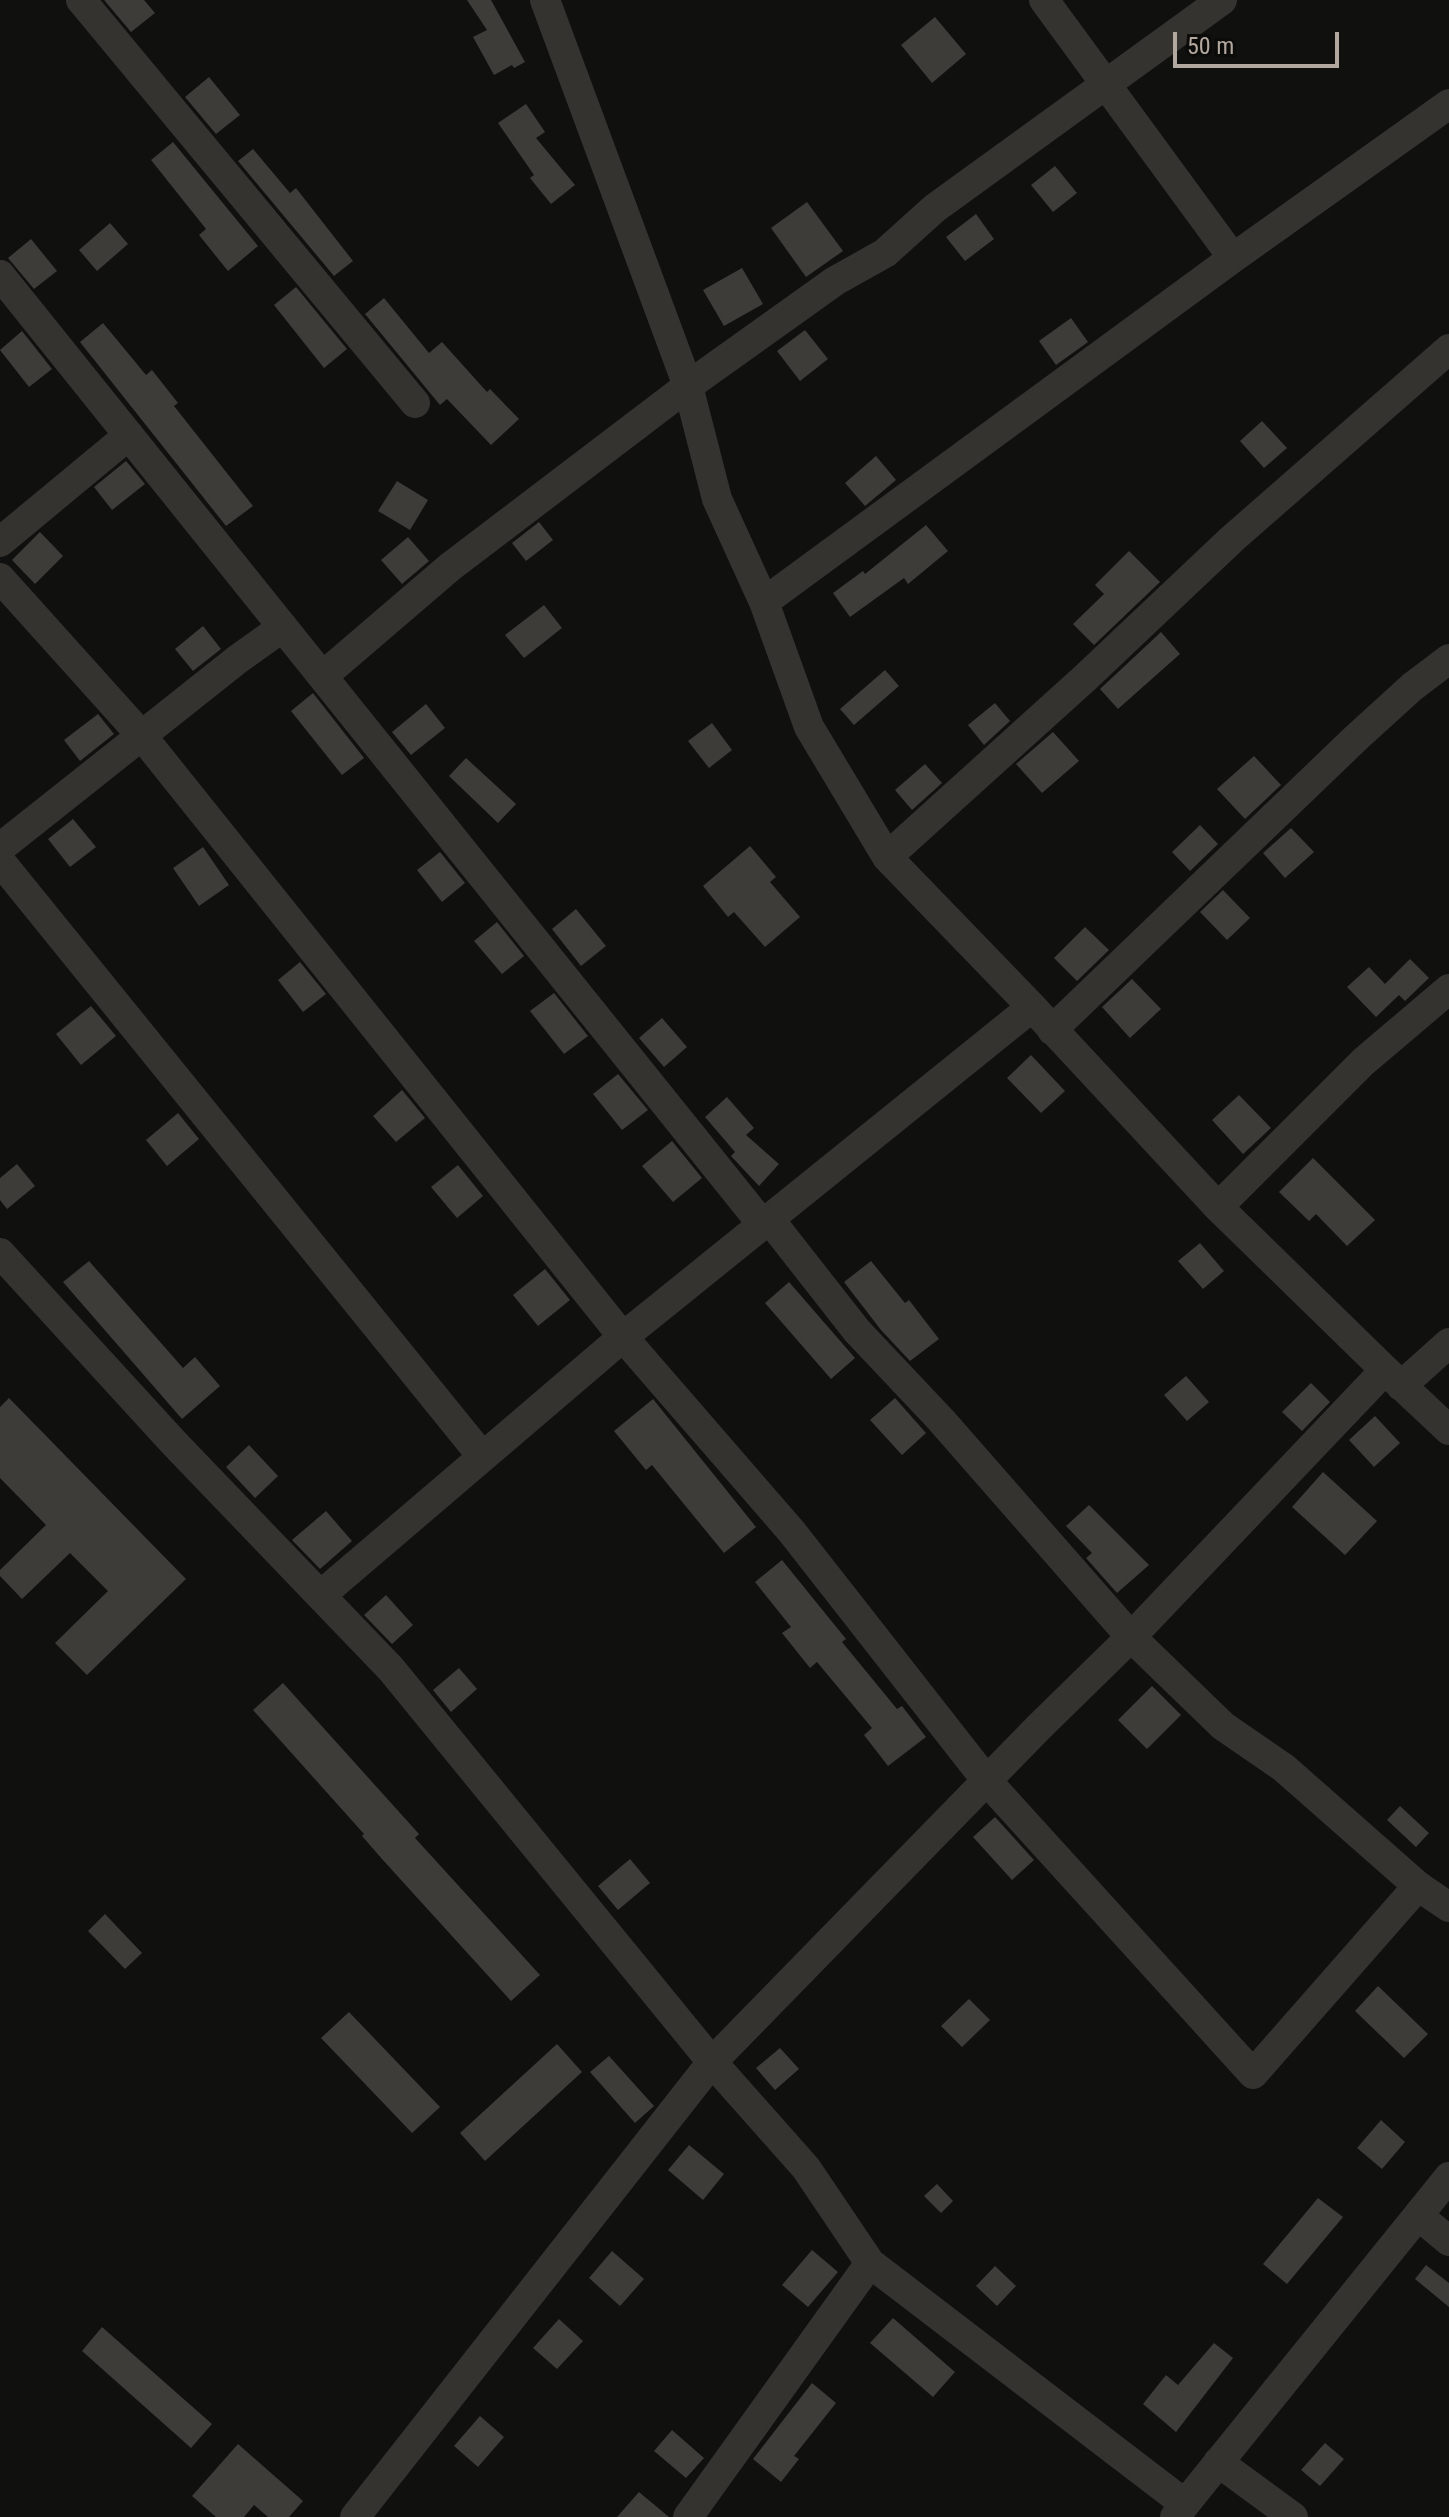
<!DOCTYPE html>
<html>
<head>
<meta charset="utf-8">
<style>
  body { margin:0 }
  #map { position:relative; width:1449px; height:2517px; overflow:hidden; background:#10100f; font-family:"Roboto Condensed",sans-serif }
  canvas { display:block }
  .scale { position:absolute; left:1173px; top:32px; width:166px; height:36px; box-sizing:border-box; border:4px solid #b2a89f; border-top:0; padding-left:10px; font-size:24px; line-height:28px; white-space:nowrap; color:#b2a89f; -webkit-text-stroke:6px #0b0b0a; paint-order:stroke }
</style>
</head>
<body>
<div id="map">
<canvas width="1449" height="2517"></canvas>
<div class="scale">50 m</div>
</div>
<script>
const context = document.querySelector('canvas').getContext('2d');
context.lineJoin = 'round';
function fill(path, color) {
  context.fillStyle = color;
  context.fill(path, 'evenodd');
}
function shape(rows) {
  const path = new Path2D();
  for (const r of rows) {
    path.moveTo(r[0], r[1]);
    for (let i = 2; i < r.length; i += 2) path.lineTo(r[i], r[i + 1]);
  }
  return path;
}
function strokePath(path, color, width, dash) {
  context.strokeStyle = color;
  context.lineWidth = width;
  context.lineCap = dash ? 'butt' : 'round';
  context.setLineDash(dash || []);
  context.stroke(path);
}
fill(shape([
  [104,0,144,0,155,13,131,32],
  [467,0,491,0,525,62,514,68,512,65,494,75,473,37,487,30],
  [935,17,966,54,932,83,901,45],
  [209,77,240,115,216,134,185,97],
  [526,104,545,132,536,138,575,185,551,204,530,178,534,175,498,123],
  [173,142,258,246,228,271,199,235,206,229,151,160],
  [253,149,290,193,296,188,353,261,334,276,238,161],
  [1055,166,1077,193,1053,212,1031,185],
  [807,202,843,251,806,277,771,228],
  [976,214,994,239,965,261,946,237],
  [110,223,128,244,97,271,79,250],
  [31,239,57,271,34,289,8,258],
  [742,268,763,304,724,326,703,290],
  [296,287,347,349,324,368,274,305],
  [384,298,429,353,442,342,487,392,490,389,519,419,491,445,447,399,440,405,365,314],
  [1071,318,1088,342,1056,365,1039,341],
  [103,323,146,375,152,370,178,403,174,406,253,506,226,526,80,342],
  [805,330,828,359,800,381,777,351],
  [22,331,52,369,29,387,0,350],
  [1262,421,1287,448,1264,468,1240,441],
  [876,456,896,480,865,506,845,483],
  [126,461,145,484,112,510,94,487],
  [397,481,428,500,410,530,378,511],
  [539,522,553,540,526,561,512,543],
  [926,525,948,551,908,584,904,578,850,617,833,593,863,571,865,574],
  [40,532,63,556,35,584,12,560],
  [408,537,429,561,402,584,381,560],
  [1129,551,1160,582,1094,645,1073,624,1104,594,1095,585],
  [544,605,562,628,524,658,505,635],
  [203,626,221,649,193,671,175,649],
  [1161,632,1180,654,1118,709,1100,689],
  [885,670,899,686,854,725,840,709],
  [313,693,364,758,342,775,291,711],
  [995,703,1010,721,984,745,968,725],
  [426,704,445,728,411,755,392,732],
  [98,714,114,734,80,761,64,740],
  [712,723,732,750,709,768,688,741],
  [1053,732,1079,761,1042,793,1016,764],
  [1254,756,1281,785,1245,819,1217,789],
  [466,758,516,804,498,823,449,776],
  [925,764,942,783,912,810,895,790],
  [73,819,96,847,70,867,48,839],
  [1200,825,1218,844,1190,871,1172,852],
  [1291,828,1314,852,1285,878,1263,853],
  [750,846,776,877,770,882,800,917,765,947,734,912,728,917,703,886],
  [203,847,229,885,199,906,173,868],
  [440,852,465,883,442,902,417,870],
  [1223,890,1250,918,1227,940,1200,912],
  [576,909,606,946,581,966,552,929],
  [497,922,524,956,502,974,474,941],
  [1085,927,1109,950,1077,981,1054,958],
  [1410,959,1429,978,1405,1001,1399,995,1376,1017,1347,987,1369,967,1385,984],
  [300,962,326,994,303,1012,278,980],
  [1132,979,1161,1009,1130,1038,1102,1007],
  [554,993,588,1036,564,1054,530,1011],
  [91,1006,116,1036,81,1065,56,1034],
  [662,1018,687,1047,664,1067,639,1038],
  [1031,1055,1065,1091,1041,1113,1007,1078],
  [618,1074,648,1110,622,1130,593,1094],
  [402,1090,425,1118,396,1142,373,1116],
  [1239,1095,1271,1128,1243,1154,1212,1120],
  [727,1097,754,1128,746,1135,779,1164,759,1186,731,1156,735,1152,705,1117],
  [178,1113,199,1139,167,1166,146,1140],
  [672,1141,702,1178,673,1202,642,1166],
  [1313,1158,1375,1220,1347,1246,1316,1214,1309,1221,1279,1192],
  [17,1164,35,1186,7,1209,0,1200,0,1178],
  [458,1165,483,1196,457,1218,431,1187],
  [1200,1243,1224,1271,1203,1289,1178,1261],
  [89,1261,183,1368,195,1357,220,1386,182,1419,63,1282],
  [871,1261,905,1303,909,1300,939,1339,910,1361,881,1330,844,1282],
  [545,1269,570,1300,538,1326,513,1295],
  [789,1282,855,1358,831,1379,765,1303],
  [1186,1376,1209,1402,1187,1421,1164,1395],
  [1311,1383,1330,1402,1302,1431,1282,1412],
  [9,1398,186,1579,87,1675,55,1643,108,1591,70,1553,22,1599,0,1576,0,1570,46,1525,0,1478,0,1407],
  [895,1398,926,1433,902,1455,870,1420],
  [653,1399,756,1527,724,1553,652,1465,646,1470,614,1431],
  [1375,1416,1400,1443,1374,1467,1349,1440],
  [249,1445,278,1476,255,1498,226,1467],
  [1323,1472,1377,1521,1345,1555,1292,1507],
  [1089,1505,1149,1565,1117,1593,1086,1558,1092,1553,1066,1526],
  [326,1511,352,1541,320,1569,292,1540],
  [782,1560,846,1639,842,1642,897,1709,902,1706,926,1737,888,1766,864,1735,872,1728,817,1662,810,1668,782,1633,791,1627,755,1582],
  [386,1595,413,1625,392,1644,364,1615],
  [459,1668,477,1689,451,1712,433,1690],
  [283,1683,419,1834,415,1838,540,1975,511,2001,382,1859,362,1836,364,1834,253,1710],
  [1152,1686,1181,1715,1147,1749,1118,1720],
  [1400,1806,1429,1833,1416,1847,1387,1820],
  [995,1817,1034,1860,1012,1880,973,1837],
  [630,1859,650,1883,618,1910,598,1886],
  [105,1914,142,1953,125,1969,88,1931],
  [1378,1986,1428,2034,1404,2058,1355,2011],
  [969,1999,990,2020,962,2047,941,2026],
  [349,2012,440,2107,412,2133,321,2038],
  [557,2044,582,2072,485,2161,460,2133],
  [780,2048,799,2069,775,2090,756,2068],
  [609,2056,654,2106,635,2123,590,2072],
  [1381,2120,1405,2142,1382,2169,1357,2148],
  [689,2145,724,2174,703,2200,668,2170],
  [937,2184,953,2201,941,2213,924,2196],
  [1318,2198,1343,2217,1287,2284,1263,2264],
  [812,2250,838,2272,808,2307,782,2285],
  [612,2251,644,2279,620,2306,589,2278],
  [1426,2265,1449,2283,1449,2307,1415,2279],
  [995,2266,1016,2286,997,2306,976,2286],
  [893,2318,955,2372,933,2397,870,2343],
  [559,2319,583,2341,557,2369,533,2348],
  [102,2327,212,2424,191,2448,82,2351],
  [1214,2343,1233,2358,1176,2432,1143,2404,1166,2375,1178,2385],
  [812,2383,836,2403,794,2456,799,2459,781,2482,753,2459],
  [480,2416,504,2437,478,2467,454,2446],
  [672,2430,704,2458,686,2478,654,2451],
  [1325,2443,1344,2459,1320,2486,1301,2470],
  [238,2444,303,2501,289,2517,268,2517,254,2505,244,2517,216,2517,192,2496],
  [639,2492,669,2517,617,2517]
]), '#3e3c38');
strokePath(shape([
  [81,0,415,403],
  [545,0,688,386,717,499,764,602,809,727,887,857,1032,1007],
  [1044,0,1233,258],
  [0,275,763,1225],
  [0,542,129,435],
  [0,578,142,736,623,1337,792,1532,987,1781,1253,2074,1418,1886],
  [764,602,1233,258,1449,104],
  [324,675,450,567,688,386,835,281,885,253,935,208,1222,0],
  [0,848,238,659,283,627],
  [887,857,1085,678,1232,539,1449,349],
  [0,861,482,1456],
  [1052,1030,1356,738,1412,687,1449,659],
  [1218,1207,1363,1062,1449,989],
  [770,1220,857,1331,941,1420,1131,1637,1223,1726,1284,1768,1418,1886,1449,1907],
  [0,1253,174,1443,391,1669,712,2062,806,2168,870,2263,1185,2504,1175,2517],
  [1385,1370,1449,1430],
  [1401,1386,1449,1343],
  [321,1595,623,1337,1032,1007,1218,1207,1385,1370,1131,1637,1039,1727,712,2062,355,2517],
  [1419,2216,1449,2241],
  [1218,2462,1293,2517],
  [1185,2504,1449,2177],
  [688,2517,870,2263]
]), '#353330', 30);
</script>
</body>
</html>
